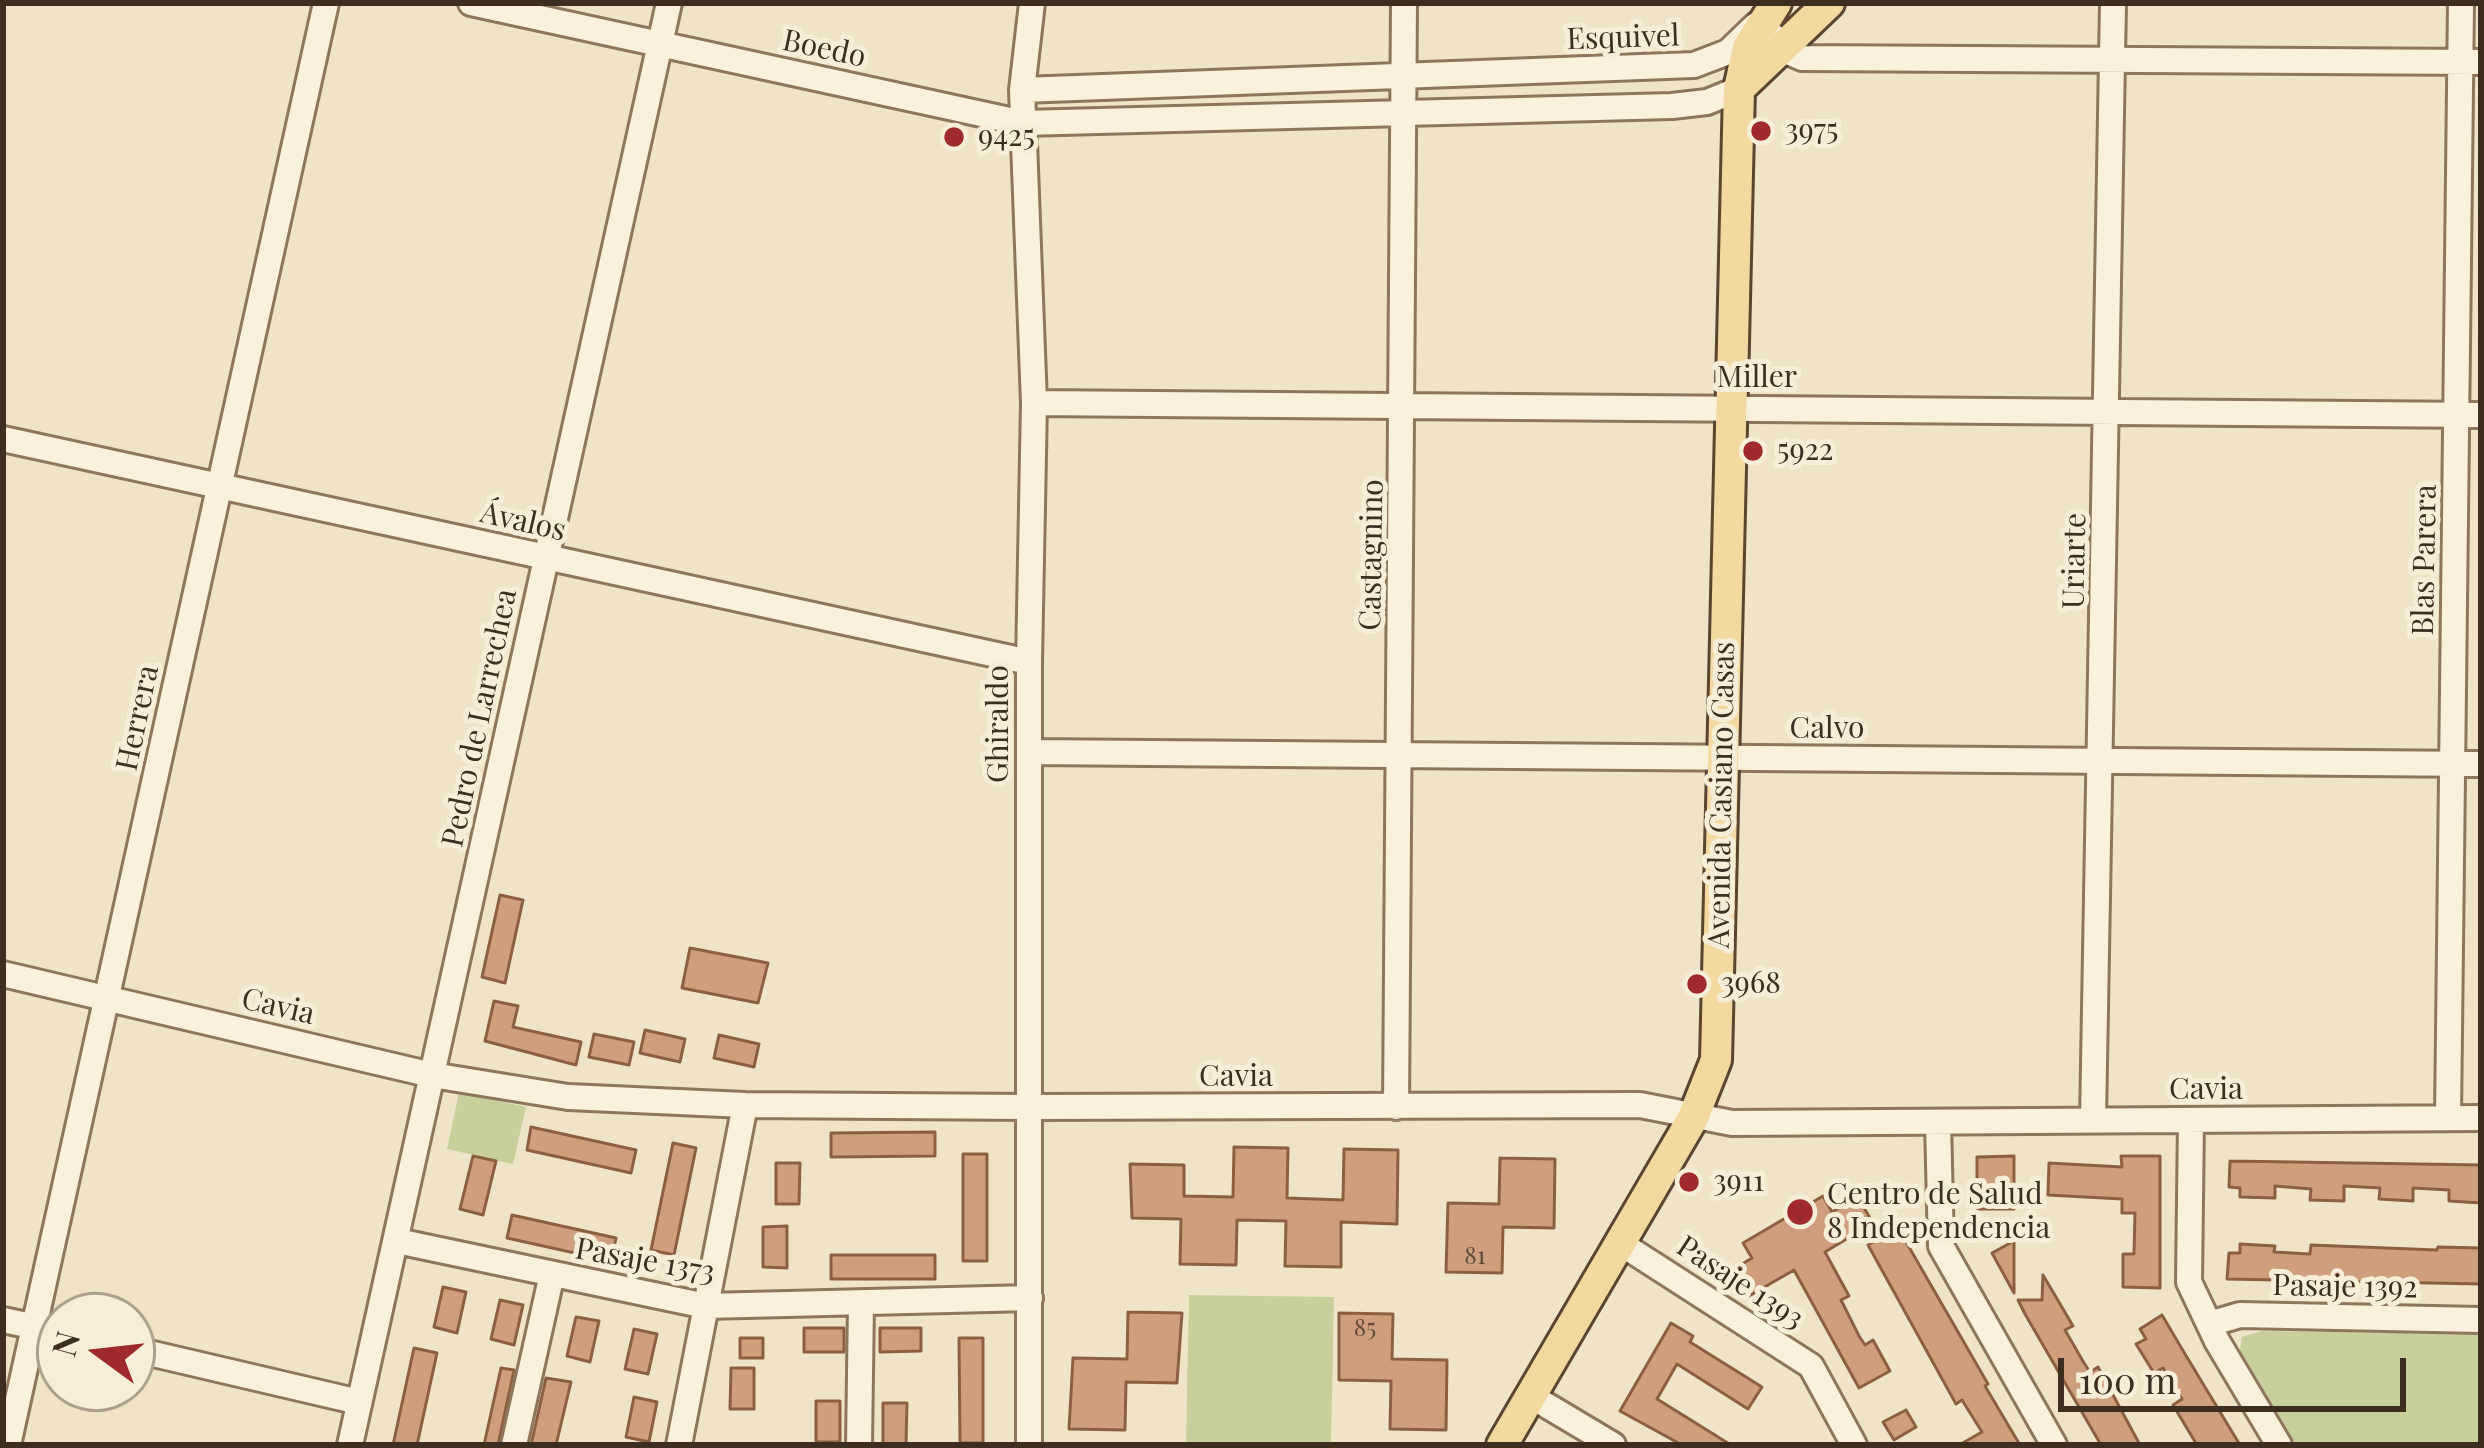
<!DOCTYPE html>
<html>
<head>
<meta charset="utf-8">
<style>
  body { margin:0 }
  #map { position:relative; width:2484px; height:1448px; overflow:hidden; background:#f0e4c8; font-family:"Playfair Display",serif }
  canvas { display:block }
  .frame { position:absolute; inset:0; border:6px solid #3d2e20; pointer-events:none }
  .north { position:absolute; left:36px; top:1292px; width:120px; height:120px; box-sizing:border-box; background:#f7eed8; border:3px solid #ada18e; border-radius:50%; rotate:285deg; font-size:33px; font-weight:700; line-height:48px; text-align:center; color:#3d2e20 }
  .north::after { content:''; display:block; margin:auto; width:42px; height:54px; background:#9e2a2b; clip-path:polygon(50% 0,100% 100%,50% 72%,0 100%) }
  .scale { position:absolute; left:2058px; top:1358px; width:348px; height:54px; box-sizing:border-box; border:6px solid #3d2e20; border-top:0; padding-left:15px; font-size:36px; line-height:42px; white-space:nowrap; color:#3d2e20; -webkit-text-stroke:9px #f7eed8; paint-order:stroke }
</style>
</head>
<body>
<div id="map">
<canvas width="2484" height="1448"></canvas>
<div class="frame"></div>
<div class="north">N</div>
<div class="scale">100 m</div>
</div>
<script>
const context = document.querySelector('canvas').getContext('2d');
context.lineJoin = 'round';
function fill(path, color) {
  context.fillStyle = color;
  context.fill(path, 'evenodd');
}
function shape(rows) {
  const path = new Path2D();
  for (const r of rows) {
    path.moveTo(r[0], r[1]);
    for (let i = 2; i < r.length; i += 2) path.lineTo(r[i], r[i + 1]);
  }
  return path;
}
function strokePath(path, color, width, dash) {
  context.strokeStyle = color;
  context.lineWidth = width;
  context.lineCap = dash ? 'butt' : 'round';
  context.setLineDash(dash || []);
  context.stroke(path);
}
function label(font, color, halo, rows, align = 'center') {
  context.font = font + ' "Playfair Display",serif';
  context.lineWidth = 10;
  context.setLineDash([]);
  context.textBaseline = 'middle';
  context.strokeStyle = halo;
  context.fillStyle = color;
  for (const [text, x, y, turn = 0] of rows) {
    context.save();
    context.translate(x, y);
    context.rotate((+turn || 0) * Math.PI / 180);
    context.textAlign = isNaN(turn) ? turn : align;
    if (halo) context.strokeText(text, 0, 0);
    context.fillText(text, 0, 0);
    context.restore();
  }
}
fill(shape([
  [459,1092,526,1107,513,1164,447,1149],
  [1189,1295,1334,1297,1331,1445,1186,1445],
  [2261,1331,2481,1334,2481,1445,2289,1445,2239,1357,2242,1337]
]), '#c9cf9b');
const building = shape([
  [500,895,523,900,505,983,482,977,500,895],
  [690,948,768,963,758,1003,682,988,690,948],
  [494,1001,518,1006,513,1027,581,1042,576,1065,485,1041,494,1001],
  [645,1030,685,1039,680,1062,640,1053,645,1030],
  [594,1034,634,1042,629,1065,589,1057,594,1034],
  [719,1035,759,1044,754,1067,714,1058,719,1035],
  [531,1127,636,1150,631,1173,527,1150,531,1127],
  [935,1132,935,1156,831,1157,831,1133,935,1132],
  [673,1143,696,1148,674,1255,651,1250,673,1143],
  [1234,1147,1288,1148,1287,1198,1343,1200,1344,1149,1398,1150,1397,1224,1341,1222,1341,1267,1285,1266,1286,1221,1237,1220,1236,1265,1180,1264,1181,1219,1132,1218,1130,1164,1184,1165,1184,1196,1233,1197,1234,1147],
  [963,1154,987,1154,987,1261,963,1261,963,1154],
  [473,1156,496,1161,483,1215,460,1209,473,1156],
  [2014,1156,2014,1209,1977,1209,1977,1157,2014,1156],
  [2121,1156,2160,1156,2160,1288,2123,1287,2123,1254,2134,1254,2135,1213,2122,1213,2122,1199,2048,1195,2049,1163,2122,1167,2121,1156],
  [1500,1158,1555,1159,1554,1228,1503,1227,1502,1273,1446,1272,1448,1203,1499,1204,1500,1158],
  [2230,1161,2481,1165,2481,1203,2449,1201,2449,1190,2413,1188,2413,1201,2379,1199,2380,1188,2344,1186,2344,1201,2310,1200,2311,1189,2275,1186,2275,1198,2240,1197,2240,1188,2229,1187,2230,1161],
  [776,1163,800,1163,799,1204,776,1204,776,1163],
  [1823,1196,1832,1212,1857,1196,1873,1223,1825,1252,1849,1296,1841,1300,1859,1336,1865,1345,1873,1340,1890,1371,1859,1388,1794,1270,1749,1296,1734,1269,1752,1258,1743,1243,1823,1196],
  [512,1215,616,1238,611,1261,507,1238,512,1215],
  [787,1226,787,1268,763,1267,763,1227,787,1226],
  [1898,1228,1988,1384,1985,1386,2020,1445,1959,1445,1982,1432,1962,1400,1956,1404,1868,1245,1898,1228],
  [2014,1241,2014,1293,1992,1253,2014,1241],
  [2240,1244,2275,1246,2274,1252,2310,1254,2311,1245,2437,1250,2438,1247,2481,1248,2481,1284,2227,1279,2229,1253,2240,1253,2240,1244],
  [831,1255,935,1255,935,1279,831,1279,831,1255],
  [2043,1275,2073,1326,2065,1330,2084,1363,2090,1372,2098,1367,2140,1445,2101,1445,2025,1314,2018,1300,2042,1300,2043,1275],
  [443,1287,466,1292,457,1333,434,1327,443,1287],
  [500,1300,523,1305,514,1345,491,1339,500,1300],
  [1128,1312,1182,1313,1177,1383,1126,1382,1125,1430,1069,1429,1073,1358,1127,1359,1128,1312],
  [1339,1313,1393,1314,1392,1359,1447,1360,1446,1430,1390,1429,1391,1381,1339,1380,1339,1313],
  [2162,1315,2185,1354,2240,1445,2197,1445,2173,1405,2182,1399,2163,1368,2154,1373,2136,1344,2146,1339,2140,1329,2162,1315],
  [576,1317,599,1321,590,1362,567,1356,576,1317],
  [1671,1323,1693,1336,1690,1342,1762,1387,1748,1409,1677,1364,1657,1399,1731,1445,1682,1445,1620,1411,1671,1323],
  [804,1328,844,1328,844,1352,804,1352,804,1328],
  [880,1328,921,1328,921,1351,880,1352,880,1328],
  [634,1329,657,1334,648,1374,625,1369,634,1329],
  [740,1338,763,1338,763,1358,740,1358,740,1338],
  [959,1338,983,1338,983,1443,960,1443,959,1338],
  [414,1348,437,1353,417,1445,393,1445,414,1348],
  [501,1368,514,1370,498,1445,484,1445,501,1368],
  [731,1368,754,1368,754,1409,730,1409,731,1368],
  [546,1378,571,1382,556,1445,531,1445,546,1378],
  [634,1397,657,1402,649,1442,626,1437,634,1397],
  [816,1401,840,1401,840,1442,816,1442,816,1401],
  [883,1403,907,1403,906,1444,883,1444,883,1403],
  [1906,1410,1916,1427,1894,1440,1883,1422,1906,1410]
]);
fill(building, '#cf9f7d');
strokePath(building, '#8d5f41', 3);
const minor = shape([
  [471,3,1023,123,1672,106,1707,102,1739,89],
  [1773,36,1781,49,1802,58,2481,62],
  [1022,90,1694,65,1728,52,1756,25],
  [1034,403,2481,415],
  [3,439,1029,662],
  [1029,752,2481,764],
  [3,974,432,1075,568,1097,745,1105,1031,1107,1640,1105,1732,1123,2481,1118],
  [1396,1107,1404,3],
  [2448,1118,2461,3],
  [2093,1120,2113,3],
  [2191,1120,2189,1282,2217,1341,2279,1445],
  [1938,1122,1941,1246,2054,1445],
  [397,1241,706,1306,1030,1298],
  [1620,1243,1811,1366,1854,1445],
  [3,1320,60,1332],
  [2209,1324,2240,1315,2481,1320],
  [132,1349,359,1402],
  [1531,1396,1613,1445],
  [8,1445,326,3],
  [350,1445,669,3],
  [514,1445,552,1274],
  [679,1445,745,1105],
  [859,1445,861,1303],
  [1029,1445,1029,662,1034,403,1022,90,1032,3]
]);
const major = shape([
  [1739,89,1829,3],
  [1502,1445,1693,1118,1716,1060,1739,89,1748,48,1776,3]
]);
strokePath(minor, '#8d765c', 30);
strokePath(major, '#5b4430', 36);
strokePath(minor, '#faf1dc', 24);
strokePath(major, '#f3d9a0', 30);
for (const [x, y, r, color] of [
  [1761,131,12,"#9e2a2b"],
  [954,137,12,"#9e2a2b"],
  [1753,451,12,"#9e2a2b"],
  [1697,984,12,"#9e2a2b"],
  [1689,1182,12,"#9e2a2b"],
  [1800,1212,15,"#9e2a2b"]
]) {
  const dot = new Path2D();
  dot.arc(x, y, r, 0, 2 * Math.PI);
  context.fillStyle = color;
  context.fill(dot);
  strokePath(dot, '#f7eed8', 4.5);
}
label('24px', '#624a37', null, [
  ["81",1475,1257],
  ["85",1365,1329]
]);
label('30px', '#3d2e20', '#f7eed8', [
  ["Esquivel",1623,38,-2],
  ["Boedo",824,49,12],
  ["Miller",1757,378],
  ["Ávalos",523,522,13],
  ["Castagnino",1372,555,-89],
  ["Blas Parera",2425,560,-89],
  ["Uriarte",2075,561,-89],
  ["Herrera",138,718,-78],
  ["Pedro de Larrechea",480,718,-78],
  ["Ghiraldo",999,724,-90],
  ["Calvo",1827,729],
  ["Avenida Casiano Casas",1722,795,-89],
  ["Cavia",278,1007,13],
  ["Cavia",1236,1077],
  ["Cavia",2206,1090],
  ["Pasaje 1373",645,1261,10],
  ["Pasaje 1393",1740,1283,33],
  ["Pasaje 1392",2345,1287,1]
]);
label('30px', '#3d2e20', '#f7eed8', [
  ["3975",1785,131],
  ["9425",978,137],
  ["5922",1777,451],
  ["3968",1721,984],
  ["3911",1713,1182],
  ["Centro de Salud",1827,1195],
  ["8 Independencia",1827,1229]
], 'left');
</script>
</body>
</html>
